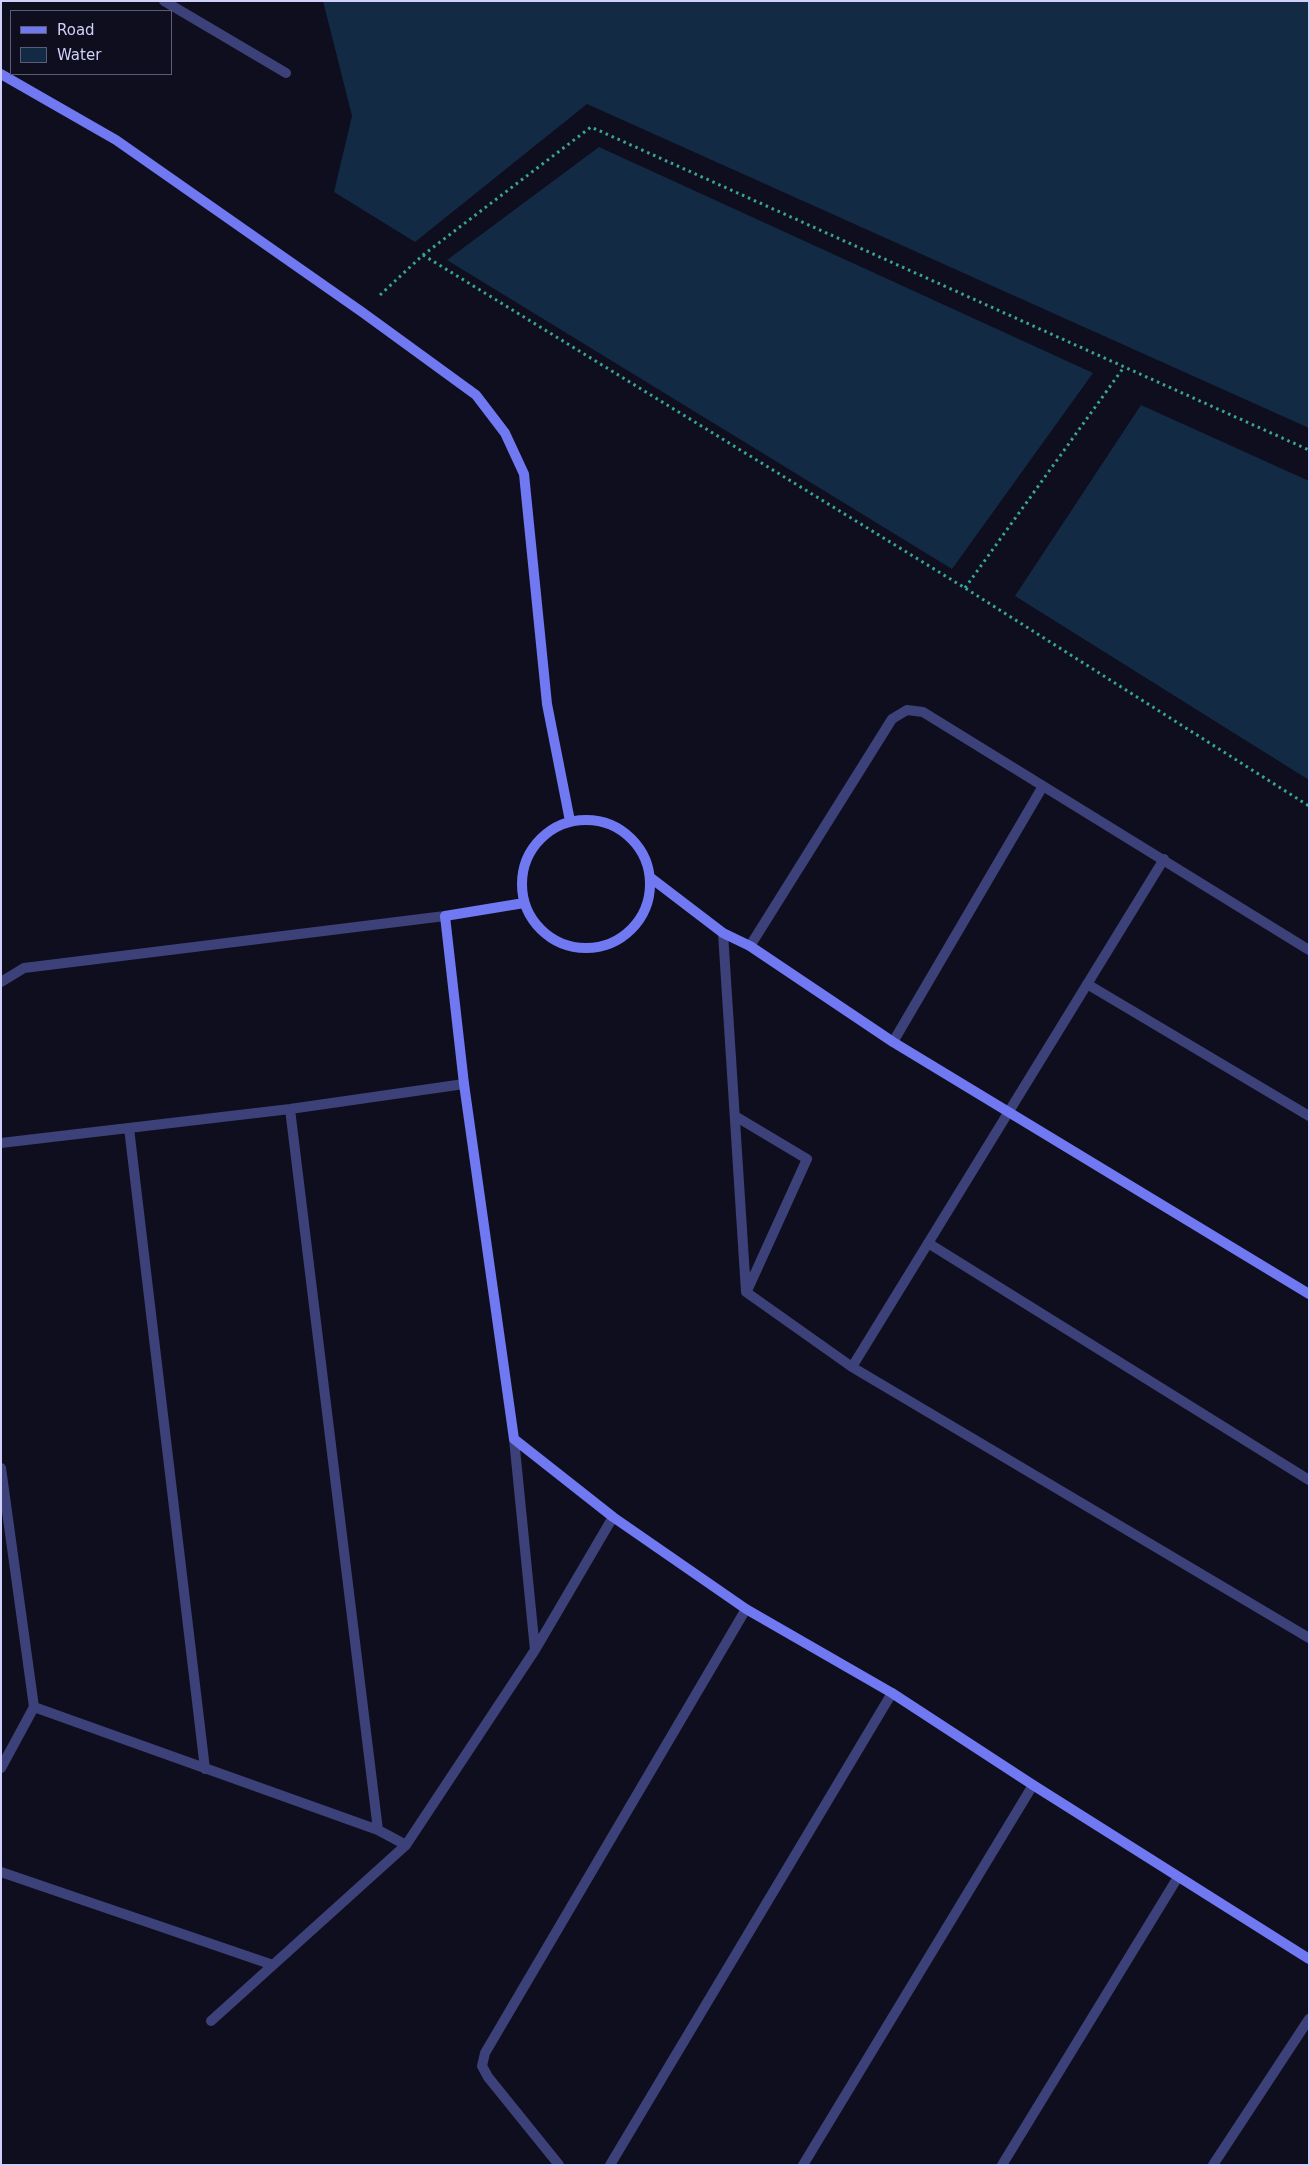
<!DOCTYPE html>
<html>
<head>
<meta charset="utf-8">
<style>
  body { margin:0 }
  #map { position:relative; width:1310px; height:2166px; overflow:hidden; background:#0f0e1e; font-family:"DejaVu Sans",sans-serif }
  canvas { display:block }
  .frame { position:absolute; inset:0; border:2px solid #d1d0fb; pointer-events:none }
  .legend { position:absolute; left:10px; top:10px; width:162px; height:65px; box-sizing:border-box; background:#0f0e1e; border:1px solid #5d5c76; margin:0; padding:6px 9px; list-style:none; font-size:15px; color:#d1d0fb }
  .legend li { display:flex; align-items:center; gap:10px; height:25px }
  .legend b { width:25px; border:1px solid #5d5c76 }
</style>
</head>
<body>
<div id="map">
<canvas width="1310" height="2166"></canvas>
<div class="frame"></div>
<ul class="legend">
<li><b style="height:6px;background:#7078f2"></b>Road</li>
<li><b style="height:14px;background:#122a43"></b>Water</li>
</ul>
</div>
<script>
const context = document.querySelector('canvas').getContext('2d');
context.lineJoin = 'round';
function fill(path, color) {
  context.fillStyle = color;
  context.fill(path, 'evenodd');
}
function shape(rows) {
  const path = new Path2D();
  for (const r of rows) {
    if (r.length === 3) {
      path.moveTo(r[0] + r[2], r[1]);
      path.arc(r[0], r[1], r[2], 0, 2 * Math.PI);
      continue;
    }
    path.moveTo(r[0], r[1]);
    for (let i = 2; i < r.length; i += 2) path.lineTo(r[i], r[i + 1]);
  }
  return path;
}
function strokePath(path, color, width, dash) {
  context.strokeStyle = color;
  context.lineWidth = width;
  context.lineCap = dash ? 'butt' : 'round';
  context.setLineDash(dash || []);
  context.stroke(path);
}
fill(shape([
  [323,1,1309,1,1309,428,587,104,415,242,334,192,352,116],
  [599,147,1093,373,952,569,447,260],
  [1141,405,1309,481,1309,780,1015,596]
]), '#122a43');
strokePath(shape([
  [423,255,965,588,1309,806],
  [380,295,423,255,591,127,1309,450],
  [965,588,1124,367]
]), '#38a695', 3, [2.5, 4]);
strokePath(shape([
  [164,1,286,73],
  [723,933,746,1292],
  [750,946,892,719,907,710,923,712,1309,950],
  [1,982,24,968,445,916],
  [1087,984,1309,1116],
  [893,1042,1043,786],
  [290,1109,378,1830],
  [735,1116,807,1159,747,1291],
  [129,1128,205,1769],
  [1,1143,290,1109,464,1084],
  [928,1243,1309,1480],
  [746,1292,852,1367,1309,1638],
  [852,1367,1164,859],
  [1,1468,34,1707,1,1768],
  [535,1650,613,1517],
  [34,1707,378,1830,406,1845],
  [1,1872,273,1965],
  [211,2021,406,1845,535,1650,514,1439],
  [559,2165,488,2077,482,2066,485,2053,746,1609],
  [610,2165,892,1693],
  [803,2165,1033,1785],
  [1002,2165,1178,1877],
  [1213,2165,1309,2019]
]), '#3d4179', 10);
strokePath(shape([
  [1,74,116,140,362,312,476,395,505,433,524,474,547,704,570,821],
  [586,884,64],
  [651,878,723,933,750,946,893,1042,1309,1294],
  [524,903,445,916,464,1084,514,1439,613,1517,746,1609,892,1693,1033,1785,1309,1959]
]), '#7078f2', 10);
</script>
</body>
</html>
